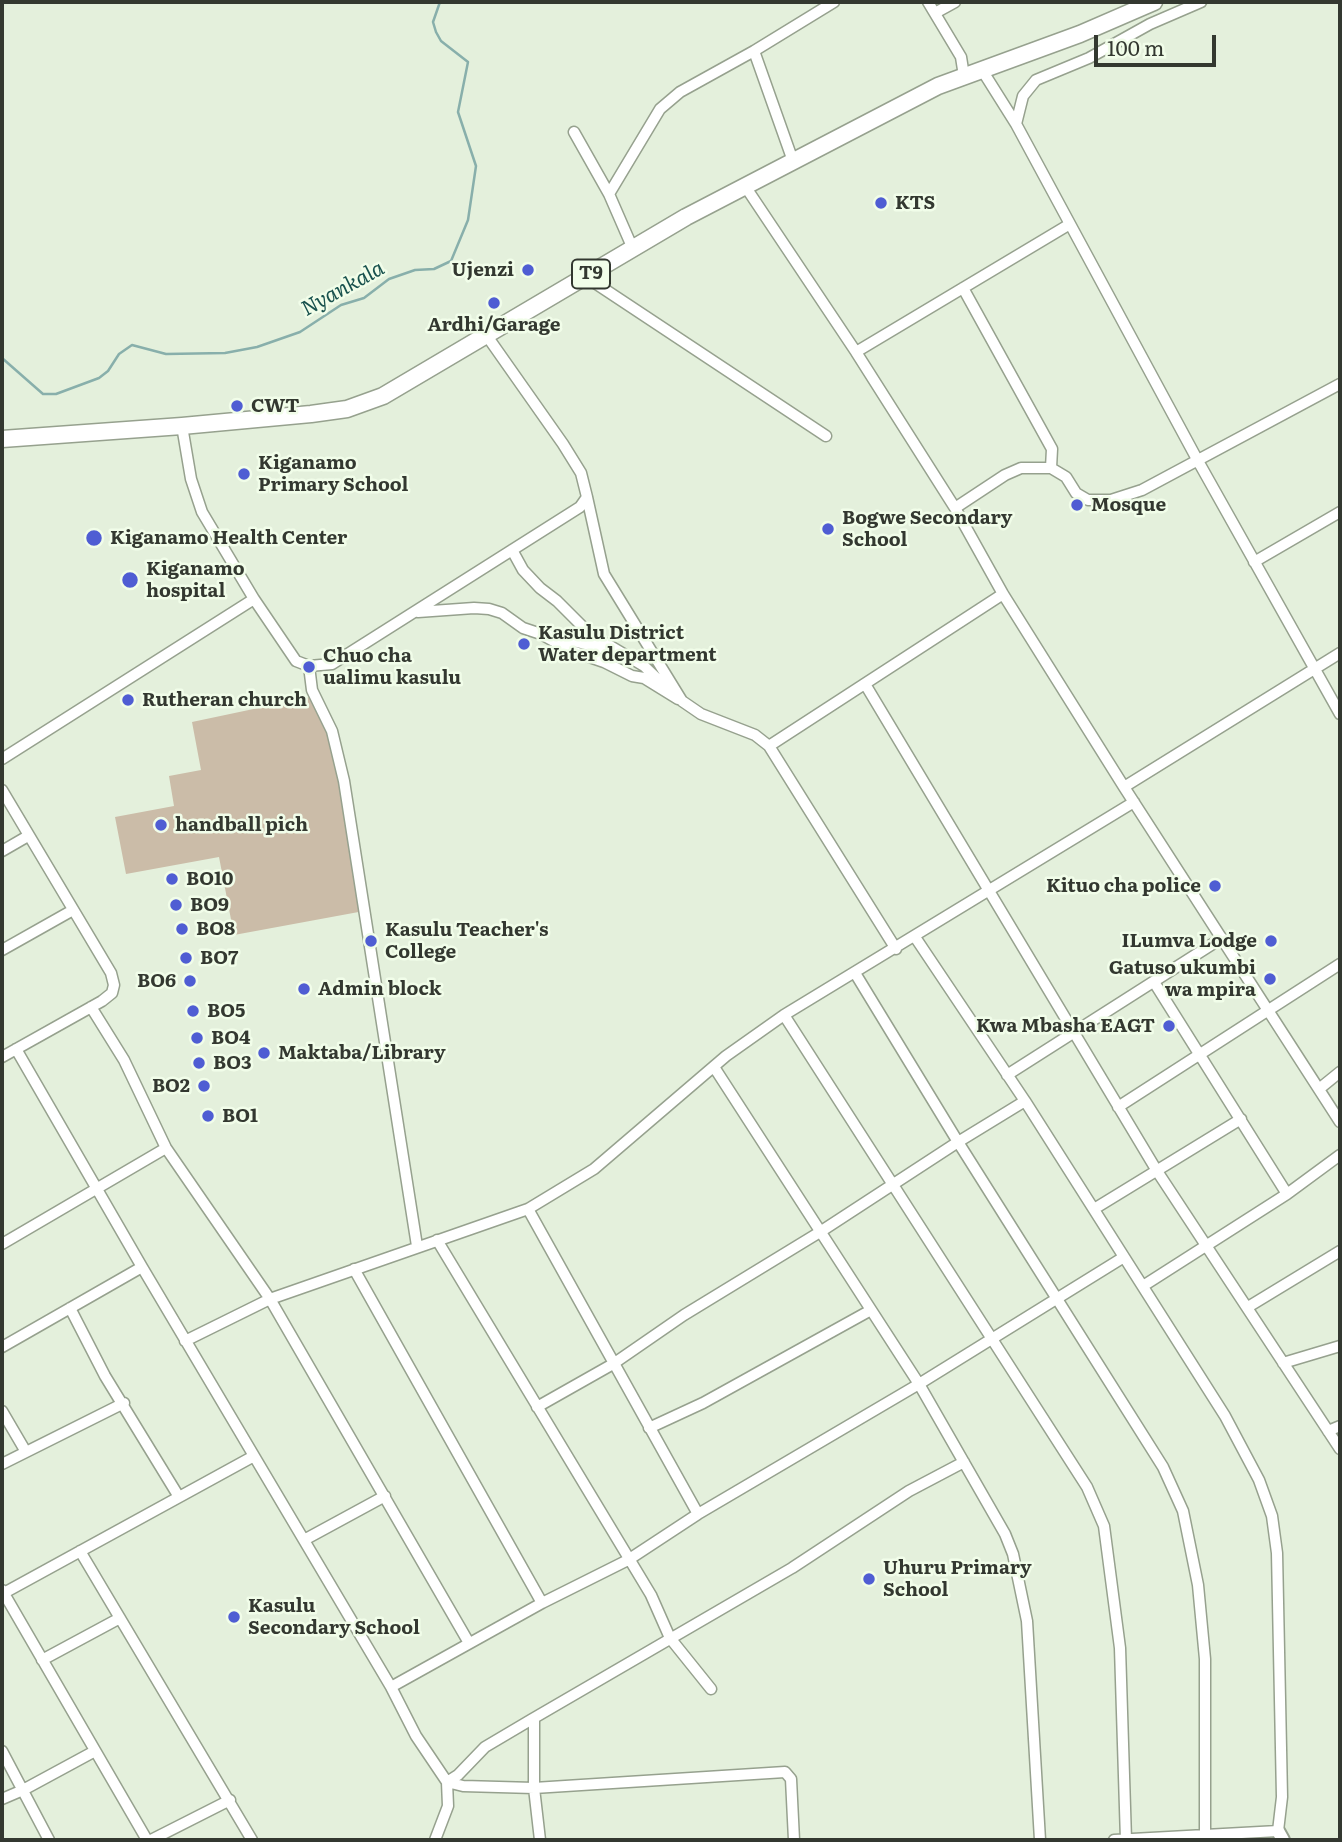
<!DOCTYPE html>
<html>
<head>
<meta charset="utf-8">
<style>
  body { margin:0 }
  #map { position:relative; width:1342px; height:1842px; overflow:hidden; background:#e4f0dc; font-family:Literata,serif }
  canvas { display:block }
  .frame { position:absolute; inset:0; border:4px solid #333830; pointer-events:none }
  .scale { position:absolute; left:1094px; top:35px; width:122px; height:32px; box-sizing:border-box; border:4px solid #333830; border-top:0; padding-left:9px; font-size:21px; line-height:24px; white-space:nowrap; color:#333830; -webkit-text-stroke:5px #f1fde9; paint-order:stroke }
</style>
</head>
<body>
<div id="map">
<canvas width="1342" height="1842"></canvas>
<div class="frame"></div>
<div class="scale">100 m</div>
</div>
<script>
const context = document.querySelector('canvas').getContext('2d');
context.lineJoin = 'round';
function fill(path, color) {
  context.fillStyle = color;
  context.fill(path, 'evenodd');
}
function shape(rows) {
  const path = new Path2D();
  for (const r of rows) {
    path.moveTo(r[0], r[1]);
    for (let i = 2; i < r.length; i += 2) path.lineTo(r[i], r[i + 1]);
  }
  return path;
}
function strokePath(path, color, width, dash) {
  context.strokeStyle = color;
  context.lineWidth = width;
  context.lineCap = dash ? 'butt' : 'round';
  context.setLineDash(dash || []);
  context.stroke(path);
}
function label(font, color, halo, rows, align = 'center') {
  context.font = font + ' Literata,serif';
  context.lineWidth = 5;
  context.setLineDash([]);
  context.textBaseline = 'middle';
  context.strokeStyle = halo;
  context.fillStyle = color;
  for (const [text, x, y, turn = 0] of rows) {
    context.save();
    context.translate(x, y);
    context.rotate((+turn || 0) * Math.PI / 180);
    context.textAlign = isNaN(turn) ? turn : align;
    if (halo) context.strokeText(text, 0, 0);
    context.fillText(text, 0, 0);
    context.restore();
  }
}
fill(shape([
  [315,696,330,727,364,911,234,935,219,857,126,874,115,817,174,806,169,776,201,770,192,722]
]), '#cbbca8');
strokePath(shape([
  [2,358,43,394,56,394,99,378,108,371,119,354,132,345,166,354,225,353,257,347,300,332,341,305,364,298,389,279,415,270,434,269,451,261,468,220,476,166,458,112,468,62,441,41,436,32,433,22,440,2]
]), '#88afab', 2.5);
const minor = shape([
  [928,2,961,57,964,76],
  [935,13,955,2],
  [754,51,793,161],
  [982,70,1016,124,1198,461,1340,714],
  [1016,124,1023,96,1036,80,1089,58,1150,24,1201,2],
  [574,132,609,194,633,249],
  [745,186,856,352,955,508,1003,594,1124,787,1340,1122],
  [609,194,660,109,680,92,754,51,834,2],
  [586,277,826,436],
  [963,288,1052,449,1051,468],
  [856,352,1070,224],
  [182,426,191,479,202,512,254,599,296,661,309,666,332,664,580,507,587,497,581,473,563,444,487,336],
  [587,497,604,574,682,701,701,714,755,735,769,746,896,949],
  [955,508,1005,475,1021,468,1051,468,1066,477,1076,493,1088,500,1111,500,1142,490,1340,384],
  [512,550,523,570,540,588,557,601,590,634,644,666,666,687],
  [1254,562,1340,512],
  [418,612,474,608,489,609,502,613,523,628,541,634,572,651,604,662,632,676,644,678,678,699],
  [549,635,609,650],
  [309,666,312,690,332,731,344,781,417,1246],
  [865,684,1157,1171,1340,1449],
  [769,746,1003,594],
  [2,759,254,599],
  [1124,787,1340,653],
  [2,790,111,973,114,985,112,993,102,1001,2,1057],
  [2,851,28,836],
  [915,937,1025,1101,1225,1416,1259,1480,1272,1516,1277,1553,1282,1797,1278,1831,1114,1840],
  [2,950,73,910],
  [855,973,958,1142,1163,1467,1183,1511,1198,1585,1205,1659,1205,1840],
  [1154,982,1287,1194],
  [91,1007,124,1060,166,1148,270,1299,469,1643],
  [784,1015,1087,1487,1104,1526,1120,1648,1126,1840],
  [16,1049,142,1267,391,1687,416,1736,447,1782,463,1786,534,1788,785,1772,791,1779,794,1840],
  [714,1067,919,1384,1005,1534,1013,1554,1027,1621,1040,1840],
  [1007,1075,1222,938],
  [1319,1089,1340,1072],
  [1118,1107,1340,964],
  [528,1209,698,1514],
  [1094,1209,1241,1119],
  [437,1240,651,1595,670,1638,711,1689],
  [2,1244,166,1148],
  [354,1269,542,1603],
  [1143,1286,1287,1194,1340,1155],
  [1248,1307,1340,1251],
  [70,1308,105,1376,179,1497],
  [185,1341,270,1299,528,1209,594,1169,726,1056,784,1015,1134,802],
  [2,1347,142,1267],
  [1283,1363,1340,1346],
  [537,1407,613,1364,684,1315,820,1232,958,1142,1025,1101],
  [2,1411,26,1452],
  [649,1428,703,1403,871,1310],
  [1328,1431,1340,1426],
  [2,1464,124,1403],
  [304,1540,385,1496],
  [80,1551,252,1840],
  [2,1590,147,1840],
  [2,1594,254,1456],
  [42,1660,120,1618],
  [391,1687,542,1603,628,1560,698,1514,919,1384,1124,1257],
  [2,1751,49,1840],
  [2,1799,23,1790,95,1751],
  [151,1840,230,1800],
  [435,1840,448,1806,447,1782,458,1775,485,1747,534,1718],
  [540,1840,534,1788,534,1718,792,1568,909,1491,964,1462]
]);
const tertiary = shape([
  [1278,1831,1283,1840]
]);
const trunk = shape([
  [2,439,182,426,311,414,347,409,383,396,686,217,938,86,1080,34,1154,2]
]);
strokePath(minor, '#96a18e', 13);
strokePath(tertiary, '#96a18e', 16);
strokePath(trunk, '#96a18e', 19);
strokePath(minor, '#fff', 10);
strokePath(tertiary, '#fff', 12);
strokePath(trunk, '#fff', 16);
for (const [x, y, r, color] of [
  [881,203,7,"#4f5dd3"],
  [528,270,7,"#4f5dd3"],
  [494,303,7,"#4f5dd3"],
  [237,406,7,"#4f5dd3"],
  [244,474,7,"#4f5dd3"],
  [1077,505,7,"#4f5dd3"],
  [828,529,7,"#4f5dd3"],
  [94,538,9,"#4f5dd3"],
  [130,580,9,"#4f5dd3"],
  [524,644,7,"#4f5dd3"],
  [309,667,7,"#4f5dd3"],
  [128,700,7,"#4f5dd3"],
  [161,825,7,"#4f5dd3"],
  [172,879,7,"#4f5dd3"],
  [1215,886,7,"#4f5dd3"],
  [176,905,7,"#4f5dd3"],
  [182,929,7,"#4f5dd3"],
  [371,941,7,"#4f5dd3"],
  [1271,941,7,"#4f5dd3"],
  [186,958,7,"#4f5dd3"],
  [1270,979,7,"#4f5dd3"],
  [190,981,7,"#4f5dd3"],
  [304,989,7,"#4f5dd3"],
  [193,1011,7,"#4f5dd3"],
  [1169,1026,7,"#4f5dd3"],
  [197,1038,7,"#4f5dd3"],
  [264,1053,7,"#4f5dd3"],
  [199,1063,7,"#4f5dd3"],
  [204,1086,7,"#4f5dd3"],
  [208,1116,7,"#4f5dd3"],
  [869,1579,7,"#4f5dd3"],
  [234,1617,7,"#4f5dd3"]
]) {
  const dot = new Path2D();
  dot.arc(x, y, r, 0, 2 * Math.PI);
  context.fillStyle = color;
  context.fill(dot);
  strokePath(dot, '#f1fde9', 2.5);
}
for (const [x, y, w] of [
  [591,274,38]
]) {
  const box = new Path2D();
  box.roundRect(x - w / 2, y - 14.5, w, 29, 5);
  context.fillStyle = '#f1fde9';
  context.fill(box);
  strokePath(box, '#333830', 2);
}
label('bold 18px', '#333830', null, [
  ["T9",591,274]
]);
label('bold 19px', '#333830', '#f1fde9', [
  ["KTS",895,203],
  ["Ujenzi",514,270,"right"],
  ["Ardhi/Garage",494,325,"center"],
  ["CWT",251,406],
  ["Kiganamo",258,463],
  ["Primary School",258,485],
  ["Mosque",1091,505],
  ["Bogwe Secondary",842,518],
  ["School",842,540],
  ["Kiganamo Health Center",110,538],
  ["Kiganamo",146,569],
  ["hospital",146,591],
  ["Kasulu District",538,633],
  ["Water department",538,655],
  ["Chuo cha",323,656],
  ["ualimu kasulu",323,678],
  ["Rutheran church",142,700],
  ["handball pich",175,825],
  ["BO10",186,879],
  ["Kituo cha police",1201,886,"right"],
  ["BO9",190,905],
  ["BO8",196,929],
  ["Kasulu Teacher's",385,930],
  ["College",385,952],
  ["ILumva Lodge",1257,941,"right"],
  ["BO7",200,958],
  ["Gatuso ukumbi",1256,968,"right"],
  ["wa mpira",1256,990,"right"],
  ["BO6",176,981,"right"],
  ["Admin block",318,989],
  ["BO5",207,1011],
  ["Kwa Mbasha EAGT",1155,1026,"right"],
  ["BO4",211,1038],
  ["Maktaba/Library",278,1053],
  ["BO3",213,1063],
  ["BO2",190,1086,"right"],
  ["BO1",222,1116],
  ["Uhuru Primary",883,1568],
  ["School",883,1590],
  ["Kasulu",248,1606],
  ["Secondary School",248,1628]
], 'left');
label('italic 21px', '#19524e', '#f1fde9', [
  ["Nyankala",343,289,-29]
]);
</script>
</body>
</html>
